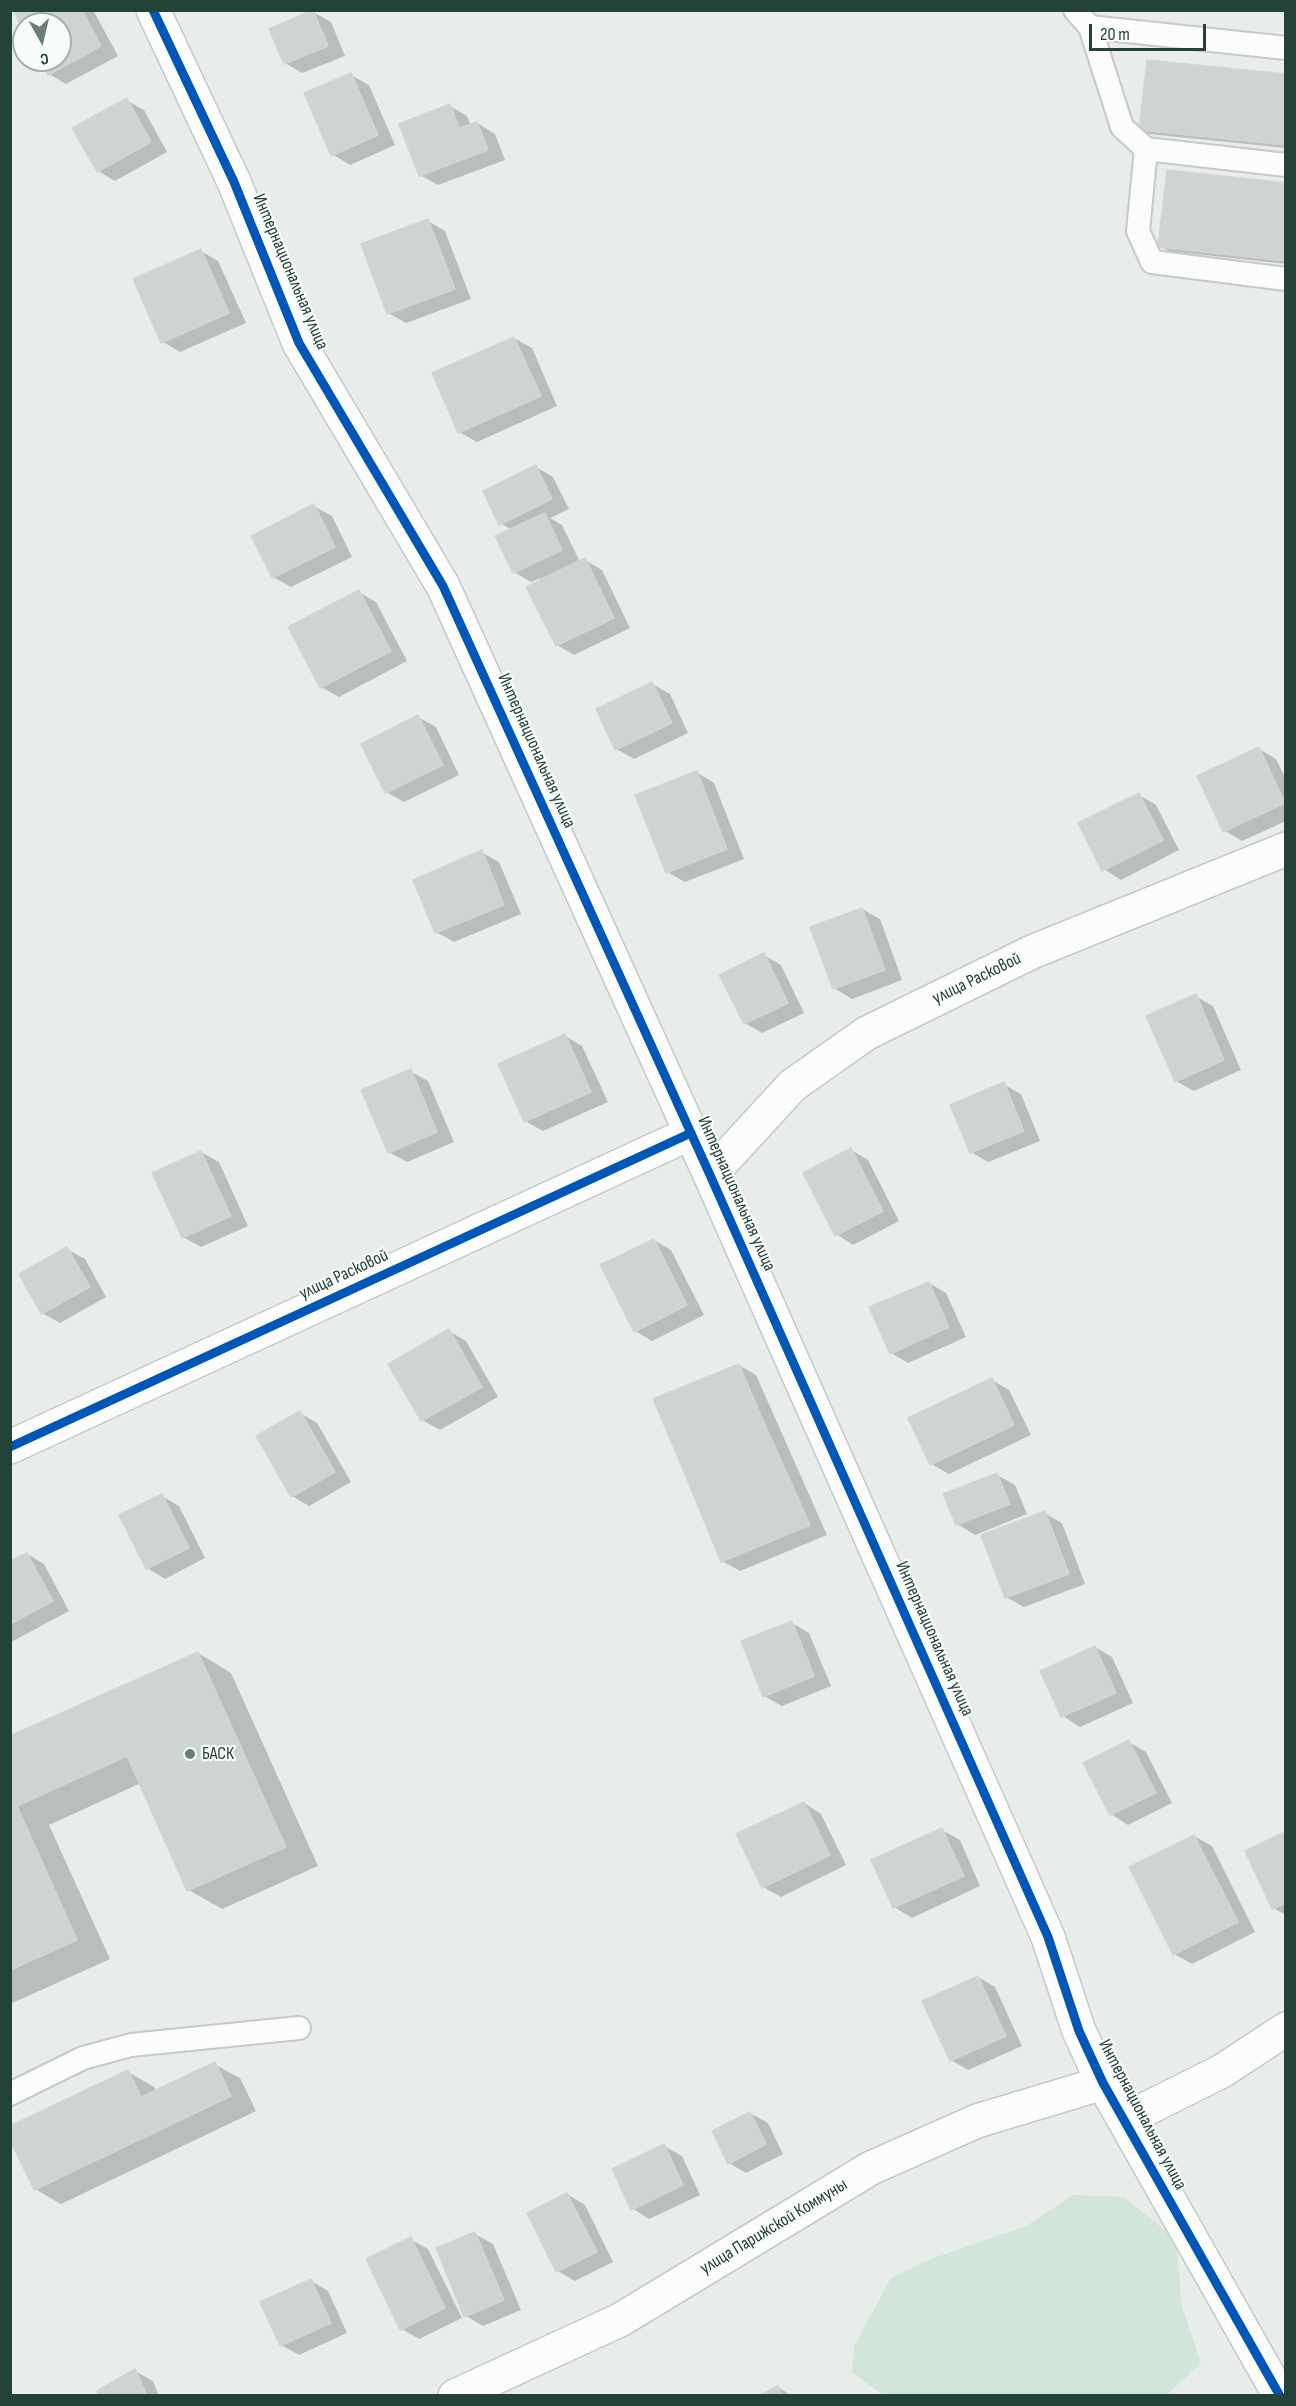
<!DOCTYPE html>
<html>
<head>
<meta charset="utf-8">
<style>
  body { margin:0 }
  #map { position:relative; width:1296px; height:2406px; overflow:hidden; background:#e8edeb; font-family:"Sofia Sans Condensed",sans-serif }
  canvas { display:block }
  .frame { position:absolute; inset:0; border:12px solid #24423a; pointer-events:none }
  .north { position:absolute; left:12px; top:12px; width:60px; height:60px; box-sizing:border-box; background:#f7fbf9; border:2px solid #a3b1ad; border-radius:50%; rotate:172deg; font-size:16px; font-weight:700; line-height:24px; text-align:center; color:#24423a }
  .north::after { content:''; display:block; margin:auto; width:21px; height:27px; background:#697e78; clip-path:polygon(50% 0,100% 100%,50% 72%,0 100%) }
  .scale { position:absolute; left:1089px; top:24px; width:117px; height:27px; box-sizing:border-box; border:3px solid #24423a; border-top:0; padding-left:8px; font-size:18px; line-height:21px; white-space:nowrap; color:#24423a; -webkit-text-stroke:4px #f7fbf9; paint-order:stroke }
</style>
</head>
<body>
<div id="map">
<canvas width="1296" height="2406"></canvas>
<div class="frame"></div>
<div class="north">С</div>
<div class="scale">20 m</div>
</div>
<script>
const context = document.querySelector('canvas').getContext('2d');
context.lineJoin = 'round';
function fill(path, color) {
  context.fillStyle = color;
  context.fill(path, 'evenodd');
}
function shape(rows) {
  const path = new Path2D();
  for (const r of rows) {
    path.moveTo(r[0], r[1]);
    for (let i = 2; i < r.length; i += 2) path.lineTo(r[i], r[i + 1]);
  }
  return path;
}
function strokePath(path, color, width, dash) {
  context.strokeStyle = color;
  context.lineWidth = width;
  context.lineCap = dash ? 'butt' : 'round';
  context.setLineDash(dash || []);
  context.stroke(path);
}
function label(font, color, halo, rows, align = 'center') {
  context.font = font + ' "Sofia Sans Condensed",sans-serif';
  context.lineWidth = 4.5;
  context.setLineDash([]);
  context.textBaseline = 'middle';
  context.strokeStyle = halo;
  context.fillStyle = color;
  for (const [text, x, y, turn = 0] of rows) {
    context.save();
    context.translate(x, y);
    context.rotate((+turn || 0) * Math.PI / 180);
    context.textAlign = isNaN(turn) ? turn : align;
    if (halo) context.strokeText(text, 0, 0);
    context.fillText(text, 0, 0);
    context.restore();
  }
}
fill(shape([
  [1073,2195,1124,2197,1176,2239,1182,2306,1201,2363,1167,2395,884,2395,852,2373,854,2346,891,2278,931,2259,1026,2226]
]), '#d1e6d8');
fill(shape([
  [15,10,93,10,118,56,66,84,49,74,41,60,60,60,60,24,24,24,24,28],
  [313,12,331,22,345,56,302,73,285,63],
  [351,75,369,85,395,145,350,165,332,154],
  [1286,76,1286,148,1149,134,1141,129],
  [126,100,144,110,167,152,115,181,98,171],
  [450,106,467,116,471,126,477,123,495,134,505,160,438,185,420,175],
  [1286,185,1286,264,1168,251,1160,246],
  [428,221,445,231,471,299,406,323,388,313],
  [201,251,218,261,246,323,180,352,163,342,135,280],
  [514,338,532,348,557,406,477,442,459,432],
  [536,467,553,477,569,509,550,518,562,525,580,562,585,560,602,570,630,628,574,655,557,645,540,578,531,582,514,572,512,530,500,523],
  [314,506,332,516,352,557,291,587,273,577],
  [359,592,376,602,407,661,339,697,321,687],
  [652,684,670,694,688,733,634,759,616,749],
  [418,717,436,727,459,775,404,802,386,792],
  [1259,749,1276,759,1286,779,1286,821,1242,841,1225,831],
  [696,772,714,783,744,859,685,882,667,872],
  [1139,795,1156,805,1179,850,1121,880,1104,869],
  [481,852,499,862,521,914,454,942,436,932],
  [862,909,880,919,902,980,852,999,834,988],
  [764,955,781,965,804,1013,762,1033,745,1023],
  [1195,996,1213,1006,1241,1070,1194,1091,1176,1081],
  [565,1036,582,1046,608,1102,543,1131,525,1121,500,1065],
  [410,1071,428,1081,454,1142,407,1162,389,1152],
  [1003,1084,1021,1094,1040,1141,988,1162,971,1152],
  [851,1150,868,1160,899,1221,853,1245,836,1234],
  [201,1152,219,1162,248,1226,201,1247,183,1237],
  [654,1240,671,1250,704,1315,652,1341,635,1331],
  [67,1249,85,1259,106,1297,60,1323,42,1313],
  [929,1283,946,1293,966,1337,908,1363,891,1353],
  [449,1331,466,1341,498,1397,440,1430,422,1420,390,1365],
  [739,1365,756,1375,827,1535,740,1571,722,1561],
  [992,1380,1009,1390,1031,1435,949,1474,931,1464],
  [300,1413,317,1423,351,1482,309,1506,292,1496],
  [997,1475,1015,1485,1027,1514,975,1535,957,1524],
  [162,1496,179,1506,205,1558,165,1579,147,1568],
  [1044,1513,1062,1523,1085,1584,1024,1607,1006,1597],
  [27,1554,44,1564,69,1611,13,1641,10,1640,10,1563],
  [792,1623,809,1633,831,1686,782,1706,764,1696],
  [1095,1647,1112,1657,1133,1703,1080,1727,1063,1716,1042,1672],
  [198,1653,231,1673,318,1866,222,1909,189,1890,141,1783,49,1825,110,1959,10,2004,10,1738],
  [1129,1742,1146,1752,1172,1803,1128,1825,1111,1814],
  [804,1803,821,1814,846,1865,781,1897,763,1887],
  [942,1830,960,1840,980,1886,912,1918,894,1907],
  [1285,1834,1286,1834,1286,1915,1273,1908],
  [1194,1836,1212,1846,1255,1932,1192,1964,1174,1954],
  [978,1977,995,1987,1022,2046,968,2070,951,2060],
  [214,2064,240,2078,256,2111,61,2204,35,2189,128,2072,154,2087,156,2091],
  [750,2113,768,2123,783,2154,746,2173,729,2163],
  [664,2146,682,2156,700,2195,649,2219,632,2208],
  [567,2194,585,2205,613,2262,575,2281,558,2271],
  [475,2234,493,2244,521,2310,483,2326,466,2316],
  [410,2239,428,2249,462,2318,419,2339,402,2329],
  [311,2281,328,2291,347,2333,299,2355,281,2345],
  [135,2371,153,2381,159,2396,100,2396],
  [778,2387,792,2396,761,2396]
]), '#0003');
const building = shape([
  [13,10,82,10,101,46,48,75,40,60,60,60,60,24,24,24,24,31,13,10],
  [313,10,328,46,284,64,269,29,313,10],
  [1147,60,1286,74,1286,145,1139,130,1147,60],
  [351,73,378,135,331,156,304,93,351,73],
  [127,98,151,142,97,172,72,128,127,98],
  [450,104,459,128,477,122,488,150,419,176,399,124,450,104],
  [1167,170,1286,183,1286,261,1158,247,1167,170],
  [428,219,455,289,387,314,361,244,428,219],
  [201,249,229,313,161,343,133,279,201,249],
  [514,337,541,396,458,433,432,373,514,337],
  [536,465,552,499,499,525,483,491,536,465],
  [314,504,335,547,272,578,251,536,314,504],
  [545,513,562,550,513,573,495,536,545,513],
  [585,558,614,618,556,646,526,587,585,558],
  [359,590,391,651,320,688,288,627,359,590],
  [652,682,672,723,615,750,596,709,652,682],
  [418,715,443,765,385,793,361,744,418,715],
  [1259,747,1285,803,1223,832,1197,776,1259,747],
  [697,771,727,849,666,873,635,795,697,771],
  [1139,793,1163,840,1102,871,1078,823,1139,793],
  [482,850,504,905,435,933,413,880,482,850],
  [862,908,885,970,833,989,810,927,862,908],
  [764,953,788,1003,744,1024,719,975,764,953],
  [1196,994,1224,1060,1175,1082,1146,1016,1196,994],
  [565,1034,591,1092,524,1122,498,1064,565,1034],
  [411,1069,437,1132,388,1153,361,1090,411,1069],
  [1004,1082,1024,1131,970,1153,950,1105,1004,1082],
  [851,1148,883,1211,835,1236,803,1173,851,1148],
  [201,1151,231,1216,182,1238,152,1173,201,1151],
  [654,1239,687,1305,634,1332,600,1265,654,1239],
  [67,1247,90,1287,41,1314,19,1274,67,1247],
  [929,1282,949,1327,890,1354,869,1307,929,1282],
  [449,1329,482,1387,421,1421,388,1364,449,1329],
  [739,1364,762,1418,677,1455,653,1399,739,1364],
  [992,1378,1014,1425,930,1465,908,1418,992,1378],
  [300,1411,335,1472,291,1497,256,1436,300,1411],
  [762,1418,810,1525,721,1562,677,1455,762,1418],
  [997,1473,1010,1504,956,1525,943,1494,997,1473],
  [162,1494,189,1548,146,1569,119,1515,162,1494],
  [1045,1511,1069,1574,1005,1598,981,1535,1045,1511],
  [27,1553,53,1601,10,1624,10,1561,27,1553],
  [792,1621,814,1676,763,1697,741,1641,792,1621],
  [1095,1646,1116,1693,1061,1717,1040,1671,1095,1646],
  [198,1652,286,1847,187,1891,127,1756,17,1806,77,1940,10,1970,10,1736,198,1652],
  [1129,1740,1156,1793,1110,1815,1083,1763,1129,1740],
  [804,1802,830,1855,762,1888,736,1834,804,1802],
  [942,1828,964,1876,893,1908,871,1860,942,1828],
  [1285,1832,1286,1903,1272,1909,1245,1851,1285,1832],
  [1194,1835,1238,1922,1173,1955,1129,1867,1194,1835],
  [978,1976,1006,2036,950,2061,922,2001,978,1976],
  [215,2062,231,2096,34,2190,10,2140,10,2126,128,2070,141,2097,215,2062],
  [750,2112,766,2144,728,2164,712,2131,750,2112],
  [664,2144,683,2185,631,2210,612,2169,664,2144],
  [567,2193,597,2252,556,2272,527,2213,567,2193],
  [475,2232,504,2300,464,2317,436,2248,475,2232],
  [411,2237,445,2308,400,2330,366,2259,411,2237],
  [311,2279,331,2323,280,2346,260,2302,311,2279],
  [135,2369,147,2396,99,2396,97,2391,135,2369],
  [778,2386,782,2396,758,2396,778,2386]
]);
fill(building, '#cfd4d2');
strokePath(building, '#d1d6d4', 1.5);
const service = shape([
  [1075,10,1090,27,1286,48],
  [1090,27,1122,127,1146,149,1286,165],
  [1146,149,1138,231,1152,262,1286,279],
  [10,2094,83,2058,131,2045,299,2028]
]);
const minor = shape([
  [153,10,234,182,299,343,443,586,710,1175,1048,1937,1079,2031,1103,2083,1280,2396],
  [710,1175,793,1085,867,1033,1032,952,1286,849],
  [10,1447,691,1133],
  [1124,2120,1222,2071,1286,2029],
  [455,2396,620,2320,871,2168,977,2121,1103,2083]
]);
strokePath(service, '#c5cac8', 26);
strokePath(minor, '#c5cac8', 36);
strokePath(service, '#fcfcfc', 22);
strokePath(minor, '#fcfcfc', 33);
strokePath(shape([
  [153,10,234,182,299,343,443,586,710,1175,1048,1937,1079,2031,1103,2083,1280,2396],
  [10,1447,691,1133]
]), '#0057b8', 9);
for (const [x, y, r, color] of [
  [190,1754,6,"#697e78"]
]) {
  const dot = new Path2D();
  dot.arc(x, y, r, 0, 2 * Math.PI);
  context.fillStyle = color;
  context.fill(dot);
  strokePath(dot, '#f7fbf9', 2);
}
label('18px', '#24423a', '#f7fbf9', [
  ["Интернациональная улица",290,272,67],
  ["Интернациональная улица",536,751,66],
  ["улица Расковой",977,979,-26],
  ["Интернациональная улица",736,1194,66],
  ["улица Расковой",344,1275,-25],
  ["Интернациональная улица",934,1639,66],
  ["Интернациональная улица",1142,2115,62],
  ["улица Парижской Коммуны",774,2227,-31]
]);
label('18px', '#24423a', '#f7fbf9', [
  ["БАСК",202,1754]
], 'left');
</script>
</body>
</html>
